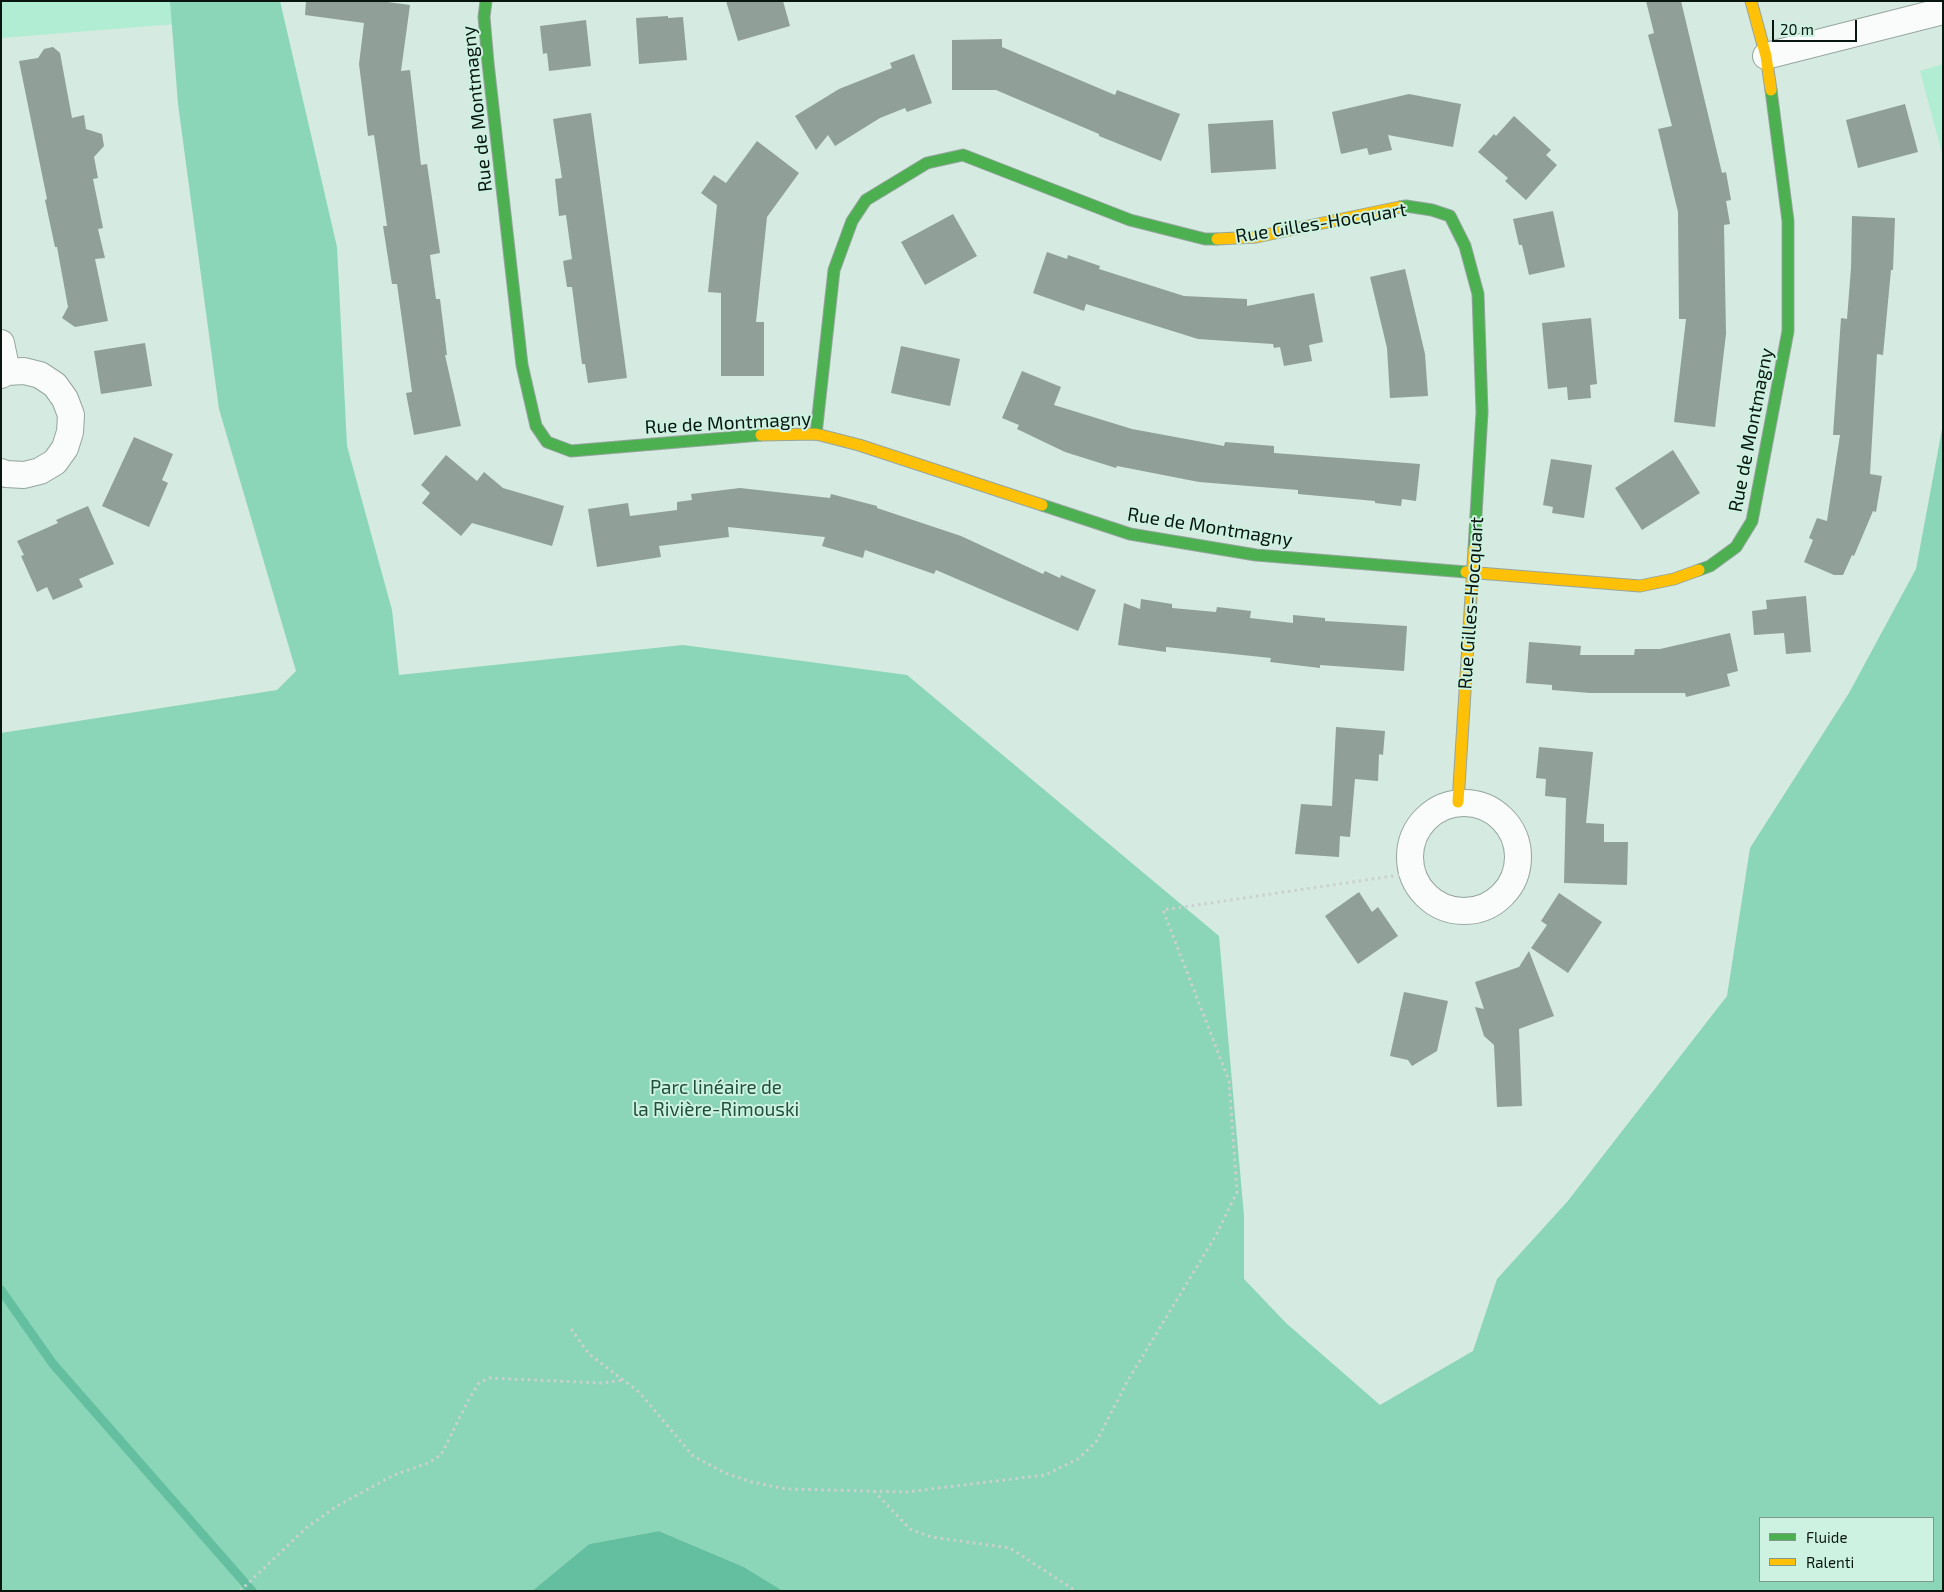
<!DOCTYPE html>
<html>
<head>
<meta charset="utf-8">
<style>
  body { margin:0 }
  #map { position:relative; width:1944px; height:1592px; overflow:hidden; background:#d5eae0; font-family:"Exo 2",sans-serif }
  canvas { display:block }
  .frame { position:absolute; inset:0; border:2px solid #091610; pointer-events:none }
  .legend { position:absolute; left:1759px; top:1517px; width:175px; height:65px; box-sizing:border-box; background:#cdf2e1; border:1px solid #7f9a8d; margin:0; padding:6px 9px; list-style:none; font-size:15px; color:#091610 }
  .legend li { display:flex; align-items:center; gap:10px; height:25px }
  .legend b { width:25px; border:1px solid #7f9a8d }
  .scale { position:absolute; left:1772px; top:20px; width:85px; height:22px; box-sizing:border-box; border:2px solid #091610; border-top:0; padding-left:6px; font-size:15px; line-height:18px; white-space:nowrap; color:#091610; -webkit-text-stroke:4px #cdf2e1; paint-order:stroke }
</style>
</head>
<body>
<div id="map">
<canvas width="1944" height="1592"></canvas>
<div class="frame"></div>
<ul class="legend">
<li><b style="height:6px;background:#4caf50"></b>Fluide</li>
<li><b style="height:6px;background:#ffc107"></b>Ralenti</li>
</ul>
<div class="scale">20 m</div>
</div>
<script>
const context = document.querySelector('canvas').getContext('2d');
context.lineJoin = 'round';
function fill(path, color) {
  context.fillStyle = color;
  context.fill(path, 'evenodd');
}
function shape(rows) {
  const path = new Path2D();
  for (const r of rows) {
    if (r.length === 3) {
      path.moveTo(r[0] + r[2], r[1]);
      path.arc(r[0], r[1], r[2], 0, 2 * Math.PI);
      continue;
    }
    path.moveTo(r[0], r[1]);
    for (let i = 2; i < r.length; i += 2) path.lineTo(r[i], r[i + 1]);
  }
  return path;
}
function strokePath(path, color, width, dash) {
  context.strokeStyle = color;
  context.lineWidth = width;
  context.lineCap = dash ? 'butt' : 'round';
  context.setLineDash(dash || []);
  context.stroke(path);
}
function label(font, color, halo, rows, align = 'center') {
  context.font = font + ' "Exo 2",sans-serif';
  context.lineWidth = 4;
  context.setLineDash([]);
  context.textBaseline = 'middle';
  context.strokeStyle = halo;
  context.fillStyle = color;
  for (const [text, x, y, turn = 0] of rows) {
    context.save();
    context.translate(x, y);
    context.rotate((+turn || 0) * Math.PI / 180);
    context.textAlign = isNaN(turn) ? turn : align;
    if (halo) context.strokeText(text, 0, 0);
    context.fillText(text, 0, 0);
    context.restore();
  }
}
fill(shape([
  [1,1,219,1,201,22,1,38],
  [1943,64,1943,157,1920,71]
]), '#b1edd3');
fill(shape([
  [170,1,280,1,337,247,347,446,392,610,399,675,683,645,907,675,1219,936,1244,1216,1244,1279,1286,1323,1380,1405,1473,1351,1497,1279,1567,1202,1727,996,1750,848,1849,693,1916,569,1943,424,1943,1591,783,1591,744,1567,659,1531,589,1544,532,1591,1,1591,1,733,277,690,296,671,219,409,178,104],
  [1760,1518,1933,1518,1933,1581,1760,1581]
]), '#8bd5b8');
fill(shape([
  [659,1531,744,1567,783,1591,532,1591,589,1544]
]), '#63bf9f');
strokePath(shape([
  [1,1290,53,1364,252,1591]
]), '#63bf9f', 9);
fill(shape([
  [306,1,380,1,410,5,401,71,410,70,421,165,427,164,440,253,430,255,436,299,440,299,447,355,445,355,461,426,414,435,406,393,412,392,397,284,392,284,383,226,387,226,374,135,368,136,359,64,364,23,305,15],
  [726,1,783,1,790,26,738,41],
  [1646,1,1681,1,1722,173,1726,172,1731,200,1726,201,1730,224,1724,225,1726,334,1715,427,1674,422,1686,319,1679,319,1678,212,1658,129,1672,126,1648,35,1654,33],
  [668,16,668,18,683,17,687,60,639,64,636,18],
  [586,20,591,66,549,71,547,53,543,54,540,26],
  [1002,39,1002,47,1115,95,1117,90,1180,114,1161,161,1099,136,1099,134,996,90,952,90,952,40],
  [53,47,60,53,72,118,84,115,86,129,102,134,104,146,94,157,98,178,93,179,103,228,98,229,105,258,95,259,108,321,75,327,62,318,68,307,57,247,55,247,45,200,47,199,19,61,38,58,44,49],
  [914,54,932,103,907,112,905,108,880,118,835,146,828,135,816,150,795,116,839,89,892,68,890,63],
  [1409,94,1461,104,1453,147,1388,135,1392,150,1369,155,1367,148,1341,154,1332,112],
  [1905,104,1918,152,1858,168,1846,120],
  [591,113,627,378,588,383,585,364,582,364,572,287,567,287,563,261,572,259,566,215,559,216,555,179,562,178,553,119],
  [1514,116,1551,150,1546,155,1557,165,1526,200,1505,181,1508,178,1478,152,1494,134,1496,136],
  [1273,120,1276,169,1211,173,1208,124],
  [757,141,799,173,767,217,756,322,764,322,764,376,721,376,721,293,708,292,717,205,701,193,714,175,726,183],
  [1553,211,1565,267,1529,275,1522,245,1519,245,1513,219],
  [953,214,977,256,925,285,901,242],
  [1852,216,1895,218,1893,270,1891,270,1883,355,1877,354,1870,474,1882,476,1876,512,1873,511,1854,556,1852,555,1843,575,1834,575,1804,562,1813,540,1809,538,1817,518,1827,521,1840,435,1833,435,1841,318,1847,319,1851,268],
  [1047,252,1067,259,1068,255,1100,266,1099,269,1184,296,1247,299,1247,306,1314,293,1323,342,1309,345,1312,361,1284,366,1280,347,1274,348,1273,344,1198,339,1086,304,1084,311,1033,293],
  [1405,269,1425,354,1428,396,1390,398,1387,348,1370,277],
  [1591,318,1597,384,1590,385,1591,398,1568,400,1567,387,1548,389,1542,323],
  [145,343,152,386,101,394,94,351],
  [901,346,960,359,950,406,891,393],
  [1022,371,1061,387,1054,405,1132,429,1224,446,1225,442,1274,446,1274,453,1420,464,1416,501,1402,499,1401,506,1375,503,1375,501,1298,494,1298,490,1199,482,1117,466,1116,468,1065,452,1017,429,1019,425,1002,418],
  [134,437,173,454,162,480,168,483,149,527,102,506],
  [1673,450,1700,493,1642,530,1615,488],
  [446,455,477,481,484,472,503,488,564,506,552,546,472,523,461,536,422,503,430,493,421,485],
  [1551,459,1592,465,1584,518,1552,513,1553,507,1543,505],
  [740,488,830,498,831,494,877,506,877,508,961,536,1043,574,1045,571,1060,578,1061,575,1096,590,1078,631,936,570,934,574,865,550,863,558,822,546,825,537,728,527,729,537,659,546,661,557,597,567,588,509,628,503,630,516,677,510,677,502,692,500,691,494],
  [88,506,114,564,79,579,83,587,53,600,47,587,37,592,21,556,24,555,17,541,58,523,56,520],
  [1806,596,1811,652,1786,654,1784,633,1754,635,1752,611,1767,609,1766,600],
  [1141,599,1172,604,1172,608,1216,612,1217,607,1251,611,1250,618,1293,623,1293,615,1325,618,1325,621,1407,626,1404,671,1320,665,1320,668,1270,662,1271,658,1166,647,1166,652,1118,645,1124,603,1140,609],
  [1730,633,1738,671,1727,674,1730,686,1686,697,1685,693,1590,693,1552,690,1552,685,1526,683,1529,642,1581,646,1580,655,1634,655,1635,649,1660,649],
  [1336,727,1385,731,1383,755,1379,754,1378,781,1355,779,1350,837,1340,836,1339,857,1295,854,1301,804,1332,806],
  [1539,747,1593,752,1586,823,1604,824,1604,842,1628,842,1627,885,1564,883,1566,798,1545,796,1546,779,1536,778],
  [1359,892,1372,912,1378,907,1398,936,1358,964,1325,916],
  [1559,893,1602,922,1568,973,1531,948,1547,925,1541,921],
  [1529,951,1554,1016,1519,1029,1522,1106,1497,1107,1494,1045,1484,1036,1475,1007,1484,1009,1475,982,1519,967],
  [1404,992,1448,1001,1437,1051,1412,1066,1408,1060,1390,1056]
]), '#909f98');
const street = shape([
  [1766,56,1943,11],
  [1,343,7,372],
  [1,375,7,372,24,371,40,375,55,385,65,399,71,415,70,432,65,448,55,462,40,471,24,475,6,474,1,472],
  [1464,857,54]
]);
const fast = shape([
  [486,1,484,17,488,63,522,365,536,426,547,442,571,451,761,435],
  [1400,207,1406,206,1432,210,1450,216,1465,246,1478,294,1482,412,1474,549],
  [816,434,834,270,852,221,866,200,927,163,963,155,1130,220,1205,239,1217,239],
  [1042,505,1130,534,1256,555,1466,572],
  [1699,570,1710,566,1736,547,1752,521,1788,331,1788,221,1771,90]
]);
const slow = shape([
  [1751,1,1766,56,1771,90],
  [1217,239,1256,237,1400,207],
  [761,435,816,434,859,445,1042,505],
  [1466,572,1640,586,1674,579,1699,570],
  [1458,802,1474,549]
]);
strokePath(street, '#95a59e', 28);
strokePath(fast, '#95a59e', 13);
strokePath(slow, '#95a59e', 13);
strokePath(shape([
  [571,1329,589,1354,639,1392,693,1456,725,1473,752,1482,786,1489,906,1492,1045,1475,1078,1459,1096,1442,1127,1382,1216,1235,1237,1192,1229,1081,1163,910,1413,873],
  [874,1491,910,1529,931,1537,1010,1548,1076,1591],
  [240,1591,306,1528,337,1506,394,1475,428,1463,441,1455,469,1399,479,1383,489,1378,602,1383,623,1380]
]), '#ccd1cf', 3, [2.5, 4]);
strokePath(street, '#f9fcfa', 26);
strokePath(fast, '#4caf50', 11);
strokePath(slow, '#ffc107', 11);
label('19px', '#091610', '#cdf2e1', [
  ["Rue de Montmagny",477,109,-96],
  ["Rue Gilles-Hocquart",1321,223,-9],
  ["Rue de Montmagny",728,423,-3],
  ["Rue de Montmagny",1751,430,-79],
  ["Rue de Montmagny",1210,527,9],
  ["Rue Gilles-Hocquart",1471,603,-86]
]);
label('19px', '#20503d', '#cdf2e1', [
  ["Parc linéaire de",716,1088],
  ["la Rivière-Rimouski",716,1110]
]);
</script>
</body>
</html>
